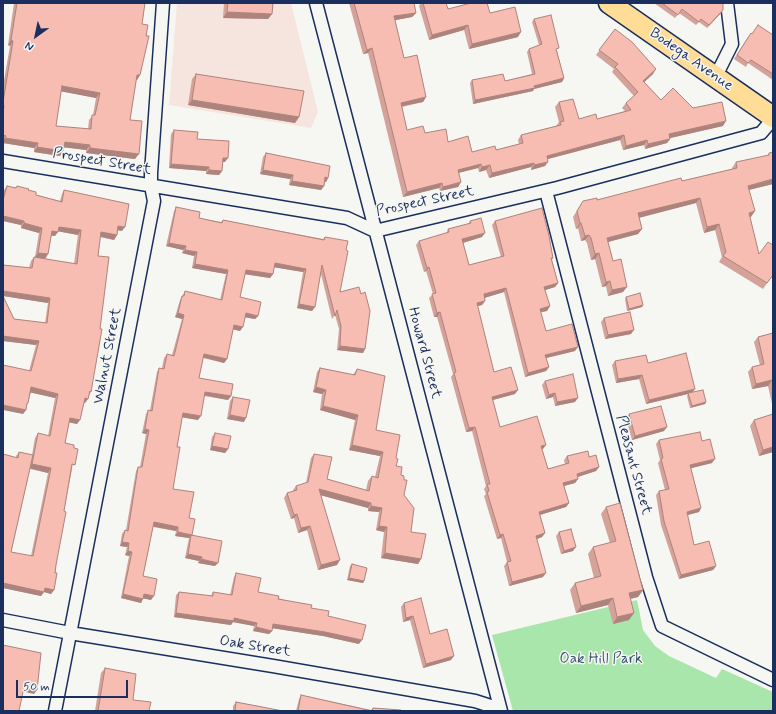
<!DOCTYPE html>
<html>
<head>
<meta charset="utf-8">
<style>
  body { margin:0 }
  #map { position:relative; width:776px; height:714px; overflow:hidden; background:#f6f6f2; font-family:Mynerve,sans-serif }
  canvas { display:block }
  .frame { position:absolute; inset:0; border:4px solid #1b2f5e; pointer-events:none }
  .north { position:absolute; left:16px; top:16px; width:40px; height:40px; -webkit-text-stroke:3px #f6f6f2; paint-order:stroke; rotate:213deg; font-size:11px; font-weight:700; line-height:16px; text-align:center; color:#1b2f5e }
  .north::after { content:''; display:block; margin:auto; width:14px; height:18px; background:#1b2f5e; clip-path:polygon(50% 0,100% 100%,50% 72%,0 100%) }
  .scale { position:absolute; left:16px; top:680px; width:112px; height:18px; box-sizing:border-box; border:2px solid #1b2f5e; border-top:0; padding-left:5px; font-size:12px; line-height:14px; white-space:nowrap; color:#1b2f5e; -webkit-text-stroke:3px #f6f6f2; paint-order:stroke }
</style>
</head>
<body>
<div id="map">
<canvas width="776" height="714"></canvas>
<div class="frame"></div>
<div class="north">N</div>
<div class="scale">50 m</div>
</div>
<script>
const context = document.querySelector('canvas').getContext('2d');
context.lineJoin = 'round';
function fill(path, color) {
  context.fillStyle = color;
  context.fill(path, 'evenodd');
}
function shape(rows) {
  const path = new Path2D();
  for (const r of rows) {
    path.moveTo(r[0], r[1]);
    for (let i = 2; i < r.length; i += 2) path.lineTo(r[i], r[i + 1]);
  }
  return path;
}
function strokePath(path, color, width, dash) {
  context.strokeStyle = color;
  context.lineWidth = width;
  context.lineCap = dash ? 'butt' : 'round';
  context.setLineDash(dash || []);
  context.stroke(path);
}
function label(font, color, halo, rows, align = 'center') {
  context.font = font + ' Mynerve,sans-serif';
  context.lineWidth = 3;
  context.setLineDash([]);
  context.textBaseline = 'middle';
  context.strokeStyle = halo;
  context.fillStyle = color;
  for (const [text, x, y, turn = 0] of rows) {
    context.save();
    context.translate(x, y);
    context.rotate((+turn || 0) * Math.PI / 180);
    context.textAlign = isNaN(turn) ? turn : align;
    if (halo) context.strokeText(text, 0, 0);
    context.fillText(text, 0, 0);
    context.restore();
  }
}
fill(shape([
  [177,3,291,3,318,112,311,128,169,105]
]), '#f6e5df');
fill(shape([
  [637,600,643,630,655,646,669,656,716,678,722,669,773,692,773,711,513,711,492,635]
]), '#a9e6ac');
const minor = shape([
  [316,3,501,711],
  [716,76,732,44,727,3],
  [3,161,347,218,375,231,557,188,761,133,773,119],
  [546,191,646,577,662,626,773,680],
  [3,620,70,633,273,666,475,701,500,709],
  [55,711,154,201,151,186,151,173,163,3]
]);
const primary = shape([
  [609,3,773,117]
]);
strokePath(minor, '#1b2f5e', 15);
strokePath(primary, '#1b2f5e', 23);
strokePath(minor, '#f6f6f2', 12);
strokePath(primary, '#ffdd96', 20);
fill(shape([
  [14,3,145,3,142,24,146,36,140,75,137,80,136,80,130,120,135,159,86,153,86,150,64,147,60,156,34,152,34,148,3,143,3,86,10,46,8,45],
  [61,91,96,98,93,115,89,120,88,129,56,126],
  [224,3,273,3,272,14,268,19,223,18],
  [349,3,414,3,416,13,412,17,395,20,404,58,426,97,423,102,402,107,407,130,425,133,472,152,496,150,519,144,518,140,521,135,556,126,559,122,555,107,559,102,579,119,597,119,625,111,622,108,626,103,634,96,612,72,614,69,596,55,615,29,653,74,644,82,661,100,693,108,723,126,670,138,670,139,667,143,645,149,644,145,623,150,620,140,548,159,545,166,531,170,531,167,489,178,486,170,479,172,478,168,458,173,461,182,458,187,440,191,439,188,403,197,368,53,363,54],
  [421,3,446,3,448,9,490,13,518,37,469,49,464,30,429,40,419,6],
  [654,3,723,3,723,10,721,13,707,28,699,22,696,25,679,13,675,18],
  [534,19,557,51,564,78,562,82,534,89,533,91,473,104,470,83,472,80,505,81,532,74,527,52,529,49,539,45,532,22],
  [752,34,773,35,773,80,748,63,746,67,734,59,748,37],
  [196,74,299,117,295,123,188,105,192,79],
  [174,130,197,139,225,162,223,162,222,171,219,175,206,174,206,171,169,168,171,134],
  [773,152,773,184,749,190,751,217,750,217,759,254,773,275,763,289,719,262,722,257,715,230,704,233,696,203,639,217,642,229,638,234,608,242,613,261,623,292,608,296,606,286,602,287,595,259,591,260,587,243,585,240,581,241,578,228,576,229,573,217,583,201,597,200,682,181,732,169,732,168,736,162,767,156,769,153],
  [266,153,328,178,326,182,325,182,324,186,321,190,289,185,290,179,260,174,263,157],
  [7,186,15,188,17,186,28,190,36,195,60,201,62,194,64,190,122,231,118,230,117,235,114,240,100,237,98,256,91,392,89,395,85,403,84,403,77,424,69,422,65,443,74,448,72,469,64,511,56,565,54,590,51,594,44,592,41,596,3,588,16,456,19,452,32,455,35,438,38,433,48,436,55,398,31,392,28,403,26,406,26,410,23,414,29,371,36,345,3,341,3,265,29,268,31,261,34,257,74,264,78,235,58,231,55,236,51,236,48,254,45,259,35,257,39,233,21,228,21,225,3,221,3,193,4,190],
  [3,296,48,303,45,323,14,319],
  [30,469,48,473,31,556,11,552],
  [176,207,199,218,221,222,223,220,323,239,325,237,340,292,365,349,363,353,337,350,339,329,335,315,332,319,321,274,312,311,297,308,303,272,274,267,273,274,270,278,245,274,240,297,258,316,255,319,245,317,240,331,233,329,227,359,224,363,203,358,199,378,231,396,228,400,204,396,198,420,182,417,177,447,173,489,189,518,192,535,215,566,198,563,199,561,185,558,189,538,175,536,176,531,153,527,143,576,151,600,143,598,141,603,121,598,129,556,125,555,127,547,120,546,122,534,125,530,126,530,136,471,138,467,140,467,146,434,142,433,146,414,148,410,150,410,157,372,159,368,162,368,164,358,167,354,172,355,182,319,175,317,180,300,185,291,220,300,226,274,192,268,194,256,182,253,183,250,166,246,174,211],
  [470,221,482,237,463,243,469,265,501,257,492,225,495,221,553,258,552,260,558,283,555,287,545,290,550,306,547,311,540,312,546,331,575,351,546,358,549,367,546,371,525,377,504,292,484,298,485,301,482,305,477,306,494,372,515,394,493,400,500,427,543,449,542,449,548,469,565,464,564,460,567,456,589,457,599,467,596,471,578,477,578,479,575,483,564,486,569,503,566,507,540,515,545,533,542,537,537,539,543,577,509,586,504,566,507,562,501,538,497,539,484,496,486,494,484,489,486,486,472,431,466,432,451,377,453,374,437,317,434,317,429,298,433,294,426,271,424,272,416,245,419,241,446,234,448,229,468,224],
  [626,297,643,305,642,307,627,311,625,299],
  [604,318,631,334,605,339,601,322],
  [773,333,773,408,768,386,752,389,748,372,752,367,760,365,754,342,758,337],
  [615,361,648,363,695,389,692,392,706,402,705,404,690,408,687,396,688,394,646,404,639,379,616,383,612,365],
  [320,368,353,375,357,369,376,430,396,458,396,466,401,475,404,480,404,495,411,532,421,559,418,564,381,558,384,532,376,530,379,512,368,511,368,508,321,495,337,565,318,570,307,530,298,533,294,518,291,519,284,498,287,493,293,492,293,490,296,486,306,483,311,458,314,454,327,479,366,490,368,481,372,476,375,477,380,456,349,450,355,420,320,410,322,394,313,392,317,372],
  [545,381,575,402,555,406,553,397,546,399,542,385],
  [233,397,244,422,227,419,230,401],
  [629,414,664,431,632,440,626,418],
  [773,414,773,452,759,456,750,426,754,420],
  [215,433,228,449,225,453,210,450,212,437],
  [659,440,702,441,712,463,691,468,701,508,699,512,687,515,694,545,716,566,713,570,679,579,661,525,656,495,659,491,665,490,658,463,660,460,656,444],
  [606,507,643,590,638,597,631,599,629,620,613,624,608,605,576,613,570,590,575,583,594,578,588,554,593,547,610,543,601,514],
  [559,532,573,551,561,554,556,536],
  [352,564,364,581,363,583,347,580,350,566],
  [236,573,258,592,311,608,328,616,359,644,323,636,272,628,272,631,269,634,253,631,254,626,233,622,231,625,174,617,176,595,179,592,211,596,213,592,230,595,234,577],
  [404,603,430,634,451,660,423,668,410,620,403,622,401,607],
  [105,668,133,700,149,711,95,711,101,673],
  [301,695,371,710,373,708,401,711,296,711,299,699],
  [236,702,283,711,233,711,233,706]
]), '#d4a299');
fill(shape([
  [723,10,721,13,707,28,709,25],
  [227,12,272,14,268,19,223,18],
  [416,13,412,17,391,21,394,16],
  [468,25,464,30,429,40,432,35],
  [521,32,518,37,469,49,472,44],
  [11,40,13,41,10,46,8,45],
  [372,48,368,53,363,54,367,50],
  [656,69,653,74,640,86,643,81],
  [137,75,140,75,137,80,133,80],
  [564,78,562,82,534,89,533,91,473,104,475,100],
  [62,86,100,93,96,98,59,91],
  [426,97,423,102,397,107,401,103],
  [192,100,299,117,295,123,188,105],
  [726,121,723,126,666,139,669,134],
  [624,135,620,140,544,160,547,156],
  [5,138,38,143,34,148,3,143,3,141],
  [670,139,667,143,645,149,648,144],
  [647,140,644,145,623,150,626,146],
  [65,142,90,145,86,150,61,147],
  [37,147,63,151,60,156,34,152],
  [90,148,139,154,135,159,86,153],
  [223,158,228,158,225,162,220,162],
  [548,162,545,166,531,170,534,165],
  [534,163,531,167,489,178,492,173],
  [171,164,209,167,206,171,169,168],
  [481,164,478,168,454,174,458,170],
  [490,165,486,170,479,172,482,167],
  [209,170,222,171,219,175,206,174],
  [263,170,293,175,290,179,260,174],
  [325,177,328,178,326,182,323,181],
  [773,179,773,184,744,191,748,186],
  [292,181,324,186,321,190,289,185],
  [461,182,458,187,440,191,443,187],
  [442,183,439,188,403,197,407,192],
  [700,198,696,203,635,219,638,213],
  [755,211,751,217,745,218,749,213],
  [3,216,24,221,21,225,3,221],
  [24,223,42,228,39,233,21,228],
  [580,223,581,223,578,228,576,229],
  [719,224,715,230,704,233,707,227],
  [118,226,125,227,122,231,116,230],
  [59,227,81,230,78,235,56,231],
  [642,229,638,234,604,243,607,238],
  [52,231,58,232,55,236,50,235],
  [101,232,117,235,114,240,98,236],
  [485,233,482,237,459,244,462,239],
  [589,235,585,240,581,241,585,236],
  [169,243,186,246,183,250,166,246],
  [185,250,197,252,194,256,182,253],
  [38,253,48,254,45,259,35,257],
  [599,253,595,259,591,260,595,254],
  [275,263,306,269,303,272,272,267],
  [195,264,228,270,226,274,192,268],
  [429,267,426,271,424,272,427,268],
  [246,270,273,274,270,278,243,274],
  [610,281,606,286,602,287,606,282],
  [558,283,555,287,542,291,544,287],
  [627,287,623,292,608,296,612,290],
  [506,288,504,292,481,299,484,294],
  [3,291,50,298,48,303,3,296],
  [485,301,482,305,474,307,477,303],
  [299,304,315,307,312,311,297,308],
  [643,305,642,307,627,311,629,309],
  [550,306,547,311,537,313,540,309],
  [440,312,437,317,434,317,437,313],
  [178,313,184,315,182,319,175,317],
  [246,313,258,316,255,319,243,317],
  [234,325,243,327,240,331,231,329],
  [634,330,631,334,605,339,608,335],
  [3,336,39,341,36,345,3,341],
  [340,346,365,349,363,353,337,350],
  [578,347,575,351,542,359,545,355],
  [204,354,227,359,224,363,202,357],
  [549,367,546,371,525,377,528,373],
  [642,375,639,379,616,383,618,379],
  [772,380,768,386,752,389,756,384],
  [31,387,58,394,55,398,28,392],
  [316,387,326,390,322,394,313,392],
  [695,389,692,393,646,404,649,400],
  [518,390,515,394,489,401,492,397],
  [205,392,231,396,228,400,203,395],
  [555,393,553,397,546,399,549,395],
  [85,398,88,399,85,403,82,402],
  [578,398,575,402,555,406,557,402],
  [706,402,705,404,690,408,692,406],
  [3,405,26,410,23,414,3,410],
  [323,406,358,415,355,420,320,410],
  [183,413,201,416,198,420,180,417],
  [230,415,246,418,244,422,227,419],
  [70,418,80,420,77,424,67,422],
  [475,427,472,431,466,432,469,428],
  [667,427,664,431,632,440,635,436],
  [145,429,149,430,146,434,142,433],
  [352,445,383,452,380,456,349,450],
  [546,445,543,449,538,450,541,446],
  [212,446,228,449,225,453,210,450],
  [773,447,773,452,759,456,763,450],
  [715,459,712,463,688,469,690,465],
  [32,464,51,468,48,473,29,468],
  [599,467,596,471,574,478,577,474],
  [578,479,575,483,560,487,563,483],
  [319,489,371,503,368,508,316,494],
  [569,503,566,507,536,516,539,512],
  [371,506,382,508,379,512,368,511],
  [701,508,699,512,684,516,687,512],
  [297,514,294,518,291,519,294,515],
  [154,522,178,527,176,531,151,526],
  [310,526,307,530,298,533,301,528],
  [379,526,387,527,384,532,376,530],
  [178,532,191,535,189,538,175,536],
  [545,533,542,537,534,540,536,536],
  [503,534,501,538,497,539,500,535],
  [122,542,129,543,127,547,120,546],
  [576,547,573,551,561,554,564,551],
  [128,551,132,552,129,556,125,555],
  [385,553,421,559,418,564,381,558],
  [188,554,202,557,199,561,185,558],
  [201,559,218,563,215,566,198,563],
  [340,560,337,565,318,570,321,565],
  [716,566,713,570,679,579,681,575],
  [546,573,543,577,509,586,512,582],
  [349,578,364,581,363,583,347,580],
  [3,583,45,588,54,590,51,594,44,592,41,596,3,588],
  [643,590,638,597,624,600,629,593],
  [123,594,143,599,141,603,121,598],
  [144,594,154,596,151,600,141,598],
  [613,598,608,605,576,613,581,606],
  [176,613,234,618,257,623,254,626,233,622,231,625,174,617],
  [634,613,629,620,613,624,617,617],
  [413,616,410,620,403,622,406,618],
  [273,624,325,632,362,640,359,644,323,636,271,628],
  [256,627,272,631,269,634,253,631],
  [454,656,451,660,423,668,426,664],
  [24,687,37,690,34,694,21,691]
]), '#ad847d');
const building = shape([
  [17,3,145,3,142,24,148,25,146,36,149,36,140,75,137,75,130,120,142,121,139,154,90,148,90,145,65,142,63,151,37,147,38,143,5,138,6,136,3,135,3,114,4,105,3,105,3,102,13,41,11,40,17,3],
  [62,86,100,93,95,115,92,115,91,129,56,126,62,86],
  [228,3,273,3,272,14,227,12,228,3],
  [354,3,414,3,416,13,394,16,404,58,417,55,426,97,401,103,407,130,423,126,425,133,446,129,448,142,468,136,472,152,495,146,496,150,523,143,521,135,561,125,560,122,564,121,559,102,573,99,579,119,596,114,597,119,631,110,626,103,638,92,615,67,618,64,599,50,615,29,632,42,656,69,643,81,661,100,673,88,693,108,722,102,726,121,669,134,670,139,648,144,647,140,626,146,624,135,547,156,548,162,534,165,534,163,492,173,490,165,482,167,481,164,458,170,461,182,443,187,442,183,407,192,372,48,367,50,354,3],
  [423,3,446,3,448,9,471,3,487,3,490,13,515,7,521,32,472,44,468,25,432,35,423,3],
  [662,3,723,3,723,10,709,25,701,19,699,22,682,9,678,15,662,3],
  [551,15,559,48,556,49,564,78,534,86,535,88,475,100,472,80,503,74,505,81,535,74,529,49,542,44,534,19,551,15],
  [758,25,773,35,773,74,751,60,748,63,737,55,751,33,752,34,758,25],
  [196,74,304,91,299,117,192,100,196,74],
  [174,130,198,132,197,139,229,141,228,158,223,158,222,171,209,170,209,167,171,164,174,130],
  [773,152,773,179,748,186,755,211,749,213,759,254,768,242,773,245,773,275,767,283,723,256,726,252,719,224,707,227,700,198,638,213,642,229,607,238,613,261,621,259,627,287,612,290,610,281,606,282,599,253,595,254,591,238,589,235,585,236,581,223,580,223,577,211,583,201,597,198,597,200,681,178,682,181,737,168,736,162,769,155,769,153,773,152],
  [266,153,330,166,328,178,325,177,324,186,292,181,293,175,263,170,266,153],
  [7,186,16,188,17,186,29,189,28,190,36,192,36,195,62,202,64,190,129,204,125,227,118,226,117,235,101,232,98,256,109,257,100,329,102,329,91,392,90,391,88,399,85,398,80,420,70,418,65,443,74,445,74,448,78,449,75,465,72,464,64,511,66,512,56,565,55,573,57,573,54,590,45,588,44,592,3,583,3,454,18,458,19,452,33,455,11,552,33,556,51,468,32,464,38,433,50,436,58,394,31,387,28,403,27,403,26,410,3,405,3,365,31,371,39,341,3,336,3,296,14,319,47,323,50,298,3,291,3,265,32,268,34,257,77,264,81,230,59,227,58,232,52,231,48,254,38,253,42,228,24,223,24,221,3,216,3,200,7,186],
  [176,207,200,212,199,218,222,223,223,220,324,240,325,237,348,241,346,250,348,251,340,292,359,287,361,294,365,292,370,311,365,349,340,346,341,326,337,310,335,316,322,265,315,307,299,304,306,269,275,263,273,274,246,270,240,297,261,302,258,316,246,313,243,327,234,325,227,359,204,354,199,378,233,384,231,396,205,392,201,416,183,413,177,447,180,447,173,489,194,492,189,518,195,519,192,535,178,532,178,527,154,522,143,576,157,579,154,596,144,594,143,599,123,594,132,552,128,551,129,543,122,542,125,530,128,531,138,467,142,467,149,430,145,429,148,410,152,411,159,368,164,369,167,354,174,356,184,315,178,313,182,296,184,296,185,291,222,300,228,270,195,264,197,252,185,250,186,246,169,243,176,207],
  [542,208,549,236,553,258,551,258,558,283,544,287,550,306,540,309,546,331,572,324,578,347,545,355,549,367,528,373,506,288,484,294,485,301,477,303,494,372,511,367,518,390,492,397,500,427,537,416,546,445,541,446,548,469,569,463,567,456,588,451,589,457,596,455,599,467,577,474,578,479,563,483,569,503,539,512,545,533,536,536,546,573,512,582,507,562,511,561,503,534,500,535,487,492,489,491,487,484,490,484,475,427,469,428,454,373,456,372,440,312,437,313,432,294,436,293,429,267,427,268,419,241,449,232,448,229,471,223,470,221,481,218,485,233,462,239,469,265,492,259,504,256,495,221,542,208],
  [640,293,643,305,629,309,626,297,640,293],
  [630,312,634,330,608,335,604,318,630,312],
  [773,333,773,386,772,380,756,384,752,367,764,364,758,337,773,333],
  [686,353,695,389,649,400,642,375,618,379,615,361,646,355,648,363,686,353],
  [320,368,355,375,357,369,385,376,376,430,400,435,396,458,398,459,396,466,402,467,401,475,404,476,404,480,407,480,404,495,414,508,411,532,426,534,421,559,385,553,387,527,379,526,382,508,371,506,371,503,319,489,340,560,321,565,310,526,301,528,297,514,294,515,287,493,297,490,296,486,308,482,314,454,332,457,327,479,369,491,372,476,378,478,383,452,352,445,358,415,323,406,326,390,316,387,320,368],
  [573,374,578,398,557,402,555,393,549,395,545,381,573,374],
  [703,390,706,402,692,406,688,393,703,390],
  [233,397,250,400,246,418,230,415,233,397],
  [661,406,667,427,635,436,629,414,661,406],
  [773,414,773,447,763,450,754,420,773,414],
  [700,432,702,441,710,439,715,459,690,465,701,508,687,512,694,545,709,541,716,566,681,575,664,521,659,491,669,489,661,459,663,458,659,440,700,432],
  [215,433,231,436,228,449,212,446,215,433],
  [620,503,643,590,629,593,634,613,617,617,613,598,581,606,575,583,601,576,593,547,616,541,606,507,620,503],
  [571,529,576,547,564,551,559,532,571,529],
  [191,535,222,541,218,563,201,559,202,557,188,554,191,535],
  [352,564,367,568,364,581,349,578,352,564],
  [236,573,261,578,258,592,279,596,278,599,312,605,311,608,329,611,328,616,366,625,362,640,325,632,273,624,272,631,256,627,257,623,234,618,234,621,176,613,179,592,213,596,213,592,232,595,236,573],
  [421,598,430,634,447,629,454,656,426,664,413,616,406,618,404,603,421,598],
  [3,645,41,653,37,690,24,687,19,711,3,711,3,645],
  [105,668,136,674,133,700,151,702,149,711,98,711,105,668],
  [301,695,372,711,373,708,401,710,401,711,298,711,301,695],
  [236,702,283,711,235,711,236,702]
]);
fill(building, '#f7bcb2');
strokePath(building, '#ad847d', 1);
label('15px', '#1b2f5e', '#f6f6f2', [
  ["Bodega Avenue",691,60,35],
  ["Prospect Street",102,162,10],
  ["Prospect Street",425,202,-12],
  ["Howard Street",424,353,75],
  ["Walnut Street",108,356,-79],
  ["Pleasant Street",633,465,75],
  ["Oak Street",255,647,9]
]);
label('15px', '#37546e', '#f6f6f2', [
  ["Oak Hill Park",601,660]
]);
</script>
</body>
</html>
